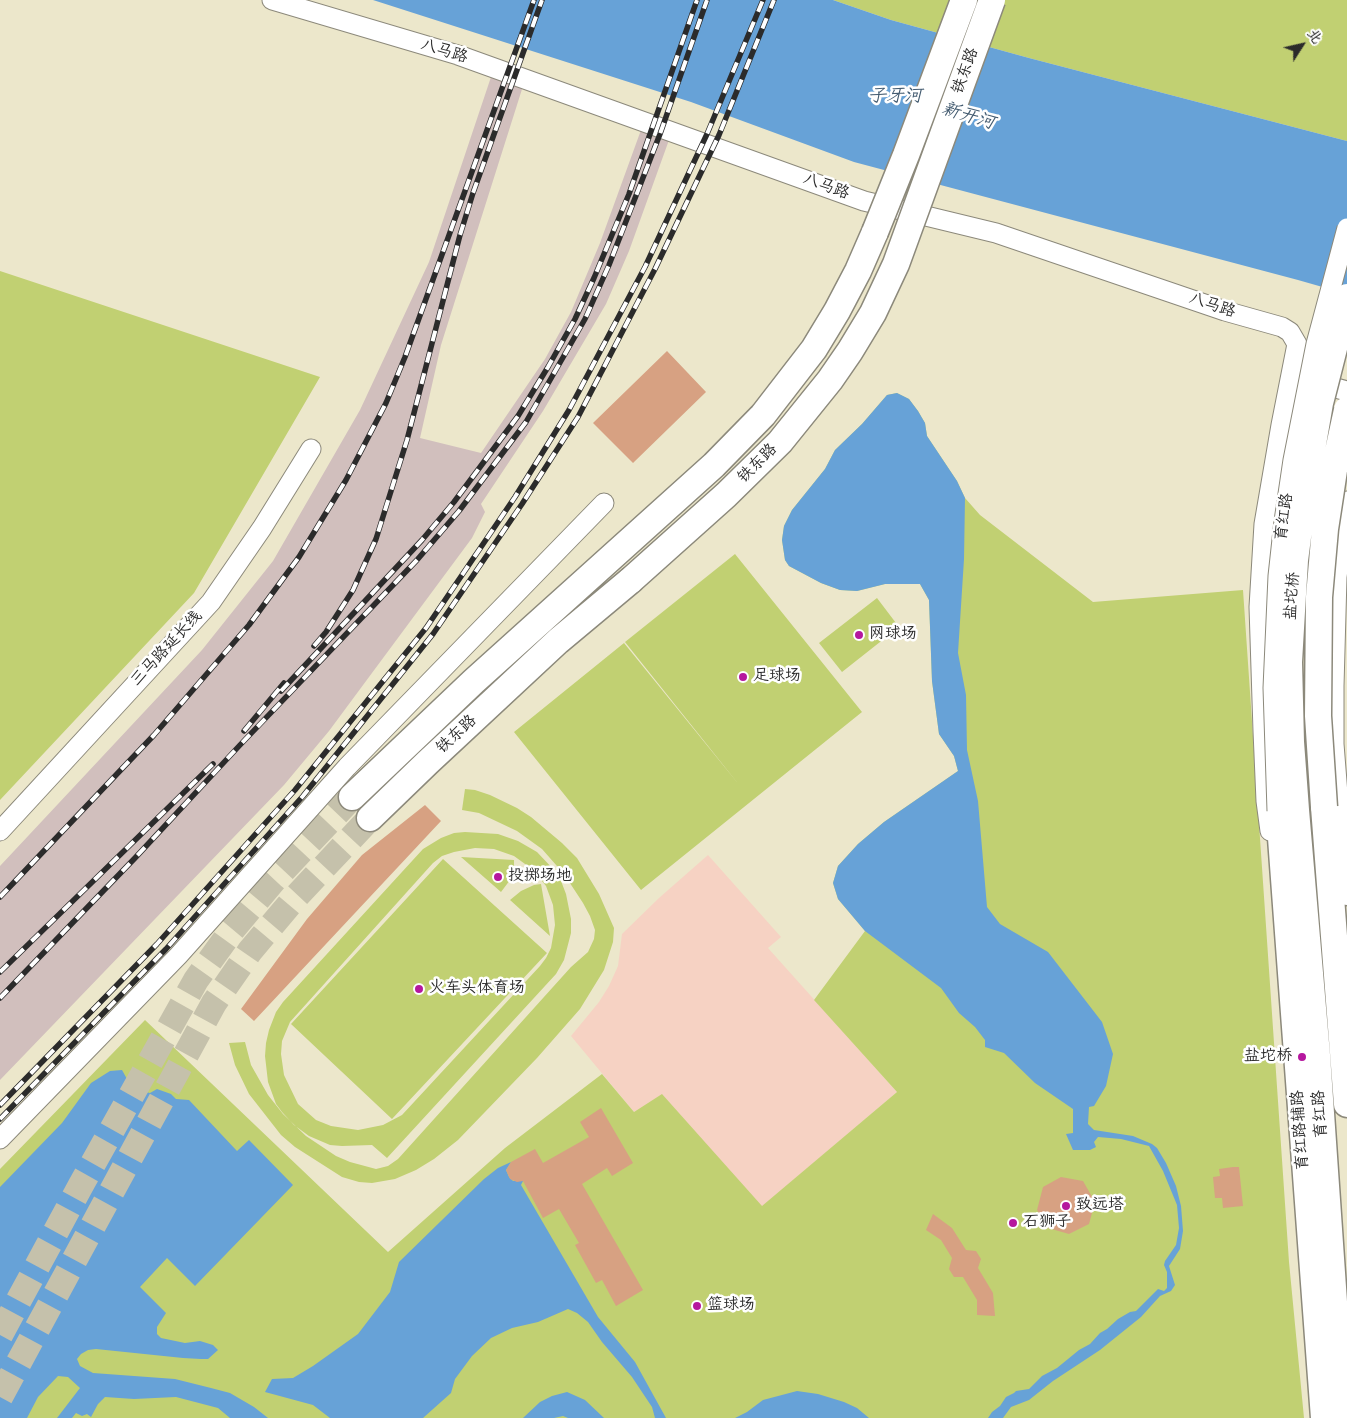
<!DOCTYPE html>
<html>
<head>
<meta charset="utf-8">
<style>
  body { margin:0 }
  #map { position:relative; width:1347px; height:1418px; overflow:hidden; background:#ece7cb; font-family:"Architects Daughter","LXGW WenKai TC",sans-serif }
  canvas { display:block }
  .north { position:absolute; left:1277px; top:20px; width:50px; height:50px; -webkit-text-stroke:4px #fff; paint-order:stroke; rotate:55deg; font-size:14px; font-weight:700; line-height:20px; text-align:center; color:#2b2b2b }
  .north::after { content:''; display:block; margin:auto; width:18px; height:22px; background:#2b2b2b; clip-path:polygon(50% 0,100% 100%,50% 72%,0 100%) }
</style>
</head>
<body>
<div id="map">
<canvas width="1347" height="1418"></canvas>
<div class="north">北</div>
</div>
<script>
const context = document.querySelector('canvas').getContext('2d');
context.lineJoin = 'round';
function fill(path, color) {
  context.fillStyle = color;
  context.fill(path, 'evenodd');
}
function shape(rows) {
  const path = new Path2D();
  for (const r of rows) {
    path.moveTo(r[0], r[1]);
    for (let i = 2; i < r.length; i += 2) path.lineTo(r[i], r[i + 1]);
  }
  return path;
}
function strokePath(path, color, width, dash) {
  context.strokeStyle = color;
  context.lineWidth = width;
  context.lineCap = dash ? 'butt' : 'round';
  context.setLineDash(dash || []);
  context.stroke(path);
}
function label(font, color, halo, rows, align = 'center') {
  context.font = font + ' "Architects Daughter","LXGW WenKai TC",sans-serif';
  context.lineWidth = 5;
  context.setLineDash([]);
  context.textBaseline = 'middle';
  context.strokeStyle = halo;
  context.fillStyle = color;
  for (const [text, x, y, turn = 0] of rows) {
    context.save();
    context.translate(x, y);
    context.rotate((+turn || 0) * Math.PI / 180);
    context.textAlign = isNaN(turn) ? turn : align;
    if (halo) context.strokeText(text, 0, 0);
    context.fillText(text, 0, 0);
    context.restore();
  }
}
fill(shape([
  [708,855,781,937,768,948,897,1092,762,1207,662,1095,634,1112,571,1036,599,1002,609,986,618,966,622,934,659,898]
]), '#f6d2c3');
fill(shape([
  [491,77,523,86,441,345,420,438,481,453,545,359,571,312,600,243,641,130,669,140,629,251,606,304,543,411,481,504,485,512,472,538,329,731,284,785,0,1080,0,866,202,650,273,561,360,410,429,262]
]), '#d1bfbd');
fill(shape([
  [833,0,1347,0,1347,141,1029,58,891,20],
  [0,271,320,377,194,593,0,800],
  [897,393,909,399,918,411,925,423,927,436,957,481,965,498,980,515,1093,602,1243,590,1289,1262,1304,1418,0,1418,0,1169,145,1020,388,1252,505,1148,602,1074,634,1112,662,1094,762,1206,897,1092,814,1000,865,931,838,899,833,883,838,866,858,844,884,822,958,771,954,756,939,734,932,681,929,600,920,584,885,584,857,591,840,590,821,583,789,566,785,560,782,540,784,526,792,510,825,469,835,450,862,424,887,395],
  [735,554,862,712,641,890,514,732,624,643,740,786,625,642],
  [877,598,899,627,842,672,819,643],
  [465,789,475,790,490,795,517,808,531,817,562,843,577,858,599,894,614,928,613,942,604,970,580,1009,537,1058,458,1140,434,1159,416,1170,395,1179,372,1183,359,1182,342,1177,295,1147,281,1135,249,1094,235,1065,229,1043,245,1042,251,1065,268,1095,283,1114,306,1136,336,1156,350,1162,376,1169,388,1166,398,1159,571,967,588,952,594,939,595,930,590,916,583,903,564,874,542,849,517,831,479,813,462,810],
  [465,832,498,834,518,841,537,852,555,871,561,881,566,894,571,919,571,933,564,960,556,974,387,1158,372,1145,342,1146,330,1145,309,1136,294,1125,282,1112,276,1104,268,1082,265,1056,266,1043,269,1030,276,1012,283,1002,423,849,441,838,454,833],
  [475,848,494,849,514,856,532,869,546,886,553,905,555,925,551,948,546,958,540,966,402,1115,383,1125,358,1130,331,1126,316,1120,298,1104,284,1075,281,1054,282,1041,290,1022,433,863,442,856,454,852],
  [461,857,514,860,514,867,510,880,501,892],
  [443,859,547,953,392,1119,291,1024],
  [541,884,550,936,510,900,521,891,534,885]
]), '#c1d072');
fill(shape([
  [373,0,833,0,891,20,1029,58,1347,141,1347,294,1298,280,854,162,691,102],
  [897,393,909,399,918,411,925,423,927,436,957,481,965,498,964,559,958,653,966,695,967,750,978,801,987,907,1000,924,1048,952,1102,1022,1113,1054,1106,1086,1094,1106,1089,1107,1088,1124,1094,1130,1133,1136,1152,1144,1157,1148,1166,1163,1176,1186,1181,1206,1183,1231,1180,1249,1169,1266,1175,1285,1171,1291,1160,1296,1141,1317,1100,1350,1053,1381,1029,1400,1011,1407,1003,1418,988,1418,992,1412,1000,1406,1006,1397,1014,1393,1016,1391,1029,1389,1042,1376,1057,1368,1079,1350,1090,1344,1100,1333,1107,1329,1118,1319,1130,1312,1136,1311,1158,1289,1164,1291,1167,1288,1167,1272,1164,1265,1165,1261,1176,1245,1179,1228,1177,1205,1163,1171,1149,1146,1121,1139,1098,1137,1094,1142,1096,1147,1090,1150,1073,1150,1066,1134,1073,1133,1073,1109,1035,1083,1004,1053,985,1047,985,1040,975,1027,959,1013,941,988,865,931,838,899,833,883,838,866,858,844,884,822,958,771,954,756,939,734,932,681,929,600,920,584,885,584,857,591,840,590,821,583,789,566,785,560,782,540,784,526,792,510,825,469,835,450,862,424,887,395],
  [122,1070,127,1079,141,1091,150,1093,157,1089,171,1094,176,1099,189,1100,237,1151,249,1140,293,1185,195,1286,167,1258,140,1287,166,1313,157,1327,157,1334,161,1338,185,1343,200,1341,213,1345,218,1350,208,1359,201,1359,183,1358,96,1349,88,1350,81,1354,77,1359,80,1366,93,1373,175,1379,211,1388,230,1393,254,1407,268,1418,230,1418,218,1408,176,1397,134,1399,105,1397,98,1404,91,1417,87,1414,82,1416,76,1413,72,1418,57,1418,80,1388,68,1377,58,1376,38,1397,27,1418,0,1418,0,1187,62,1123,91,1083,110,1071],
  [511,1162,506,1170,509,1177,513,1181,523,1181,521,1185,598,1317,635,1362,666,1418,655,1418,652,1407,632,1377,602,1342,588,1322,577,1313,568,1309,538,1322,512,1328,491,1338,472,1356,455,1379,451,1393,423,1418,330,1418,313,1405,265,1392,272,1379,293,1378,313,1366,358,1334,390,1292,399,1262,484,1179,498,1168],
  [797,1391,818,1394,844,1402,857,1408,869,1418,735,1418,747,1412,763,1400],
  [567,1392,585,1400,604,1418,568,1418,563,1416,554,1418,523,1418,540,1402,552,1396]
]), '#67a2d7');
fill(shape([
  [667,351,706,392,633,463,593,423],
  [425,805,441,821,254,1021,241,1009,307,919,362,855],
  [601,1108,633,1163,612,1176,607,1168,582,1184,643,1290,616,1306,602,1280,596,1283,575,1245,579,1243,559,1209,543,1218,523,1181,517,1182,510,1179,506,1170,511,1162,535,1149,543,1163,589,1137,580,1122],
  [1233,1167,1239,1167,1243,1206,1223,1208,1222,1198,1215,1198,1213,1177,1220,1176,1219,1169],
  [1061,1177,1083,1181,1095,1202,1089,1224,1069,1234,1048,1228,1037,1210,1043,1187],
  [933,1214,952,1228,966,1250,976,1251,981,1259,978,1268,993,1293,995,1316,977,1315,977,1300,963,1277,954,1277,949,1269,952,1258,941,1240,926,1230]
]), '#d7a182');
strokePath(shape([
  [0,1335,81,1185,196,980,232,930,274,880,352,797],
  [0,1397,214,1003,250,951,294,899,370,818]
]), '#c5c1ab', 26, [26, 13]);
const minor = shape([
  [272,0,458,55,864,201,996,233,1225,311,1282,327,1290,332,1297,344,1281,425,1264,524,1259,607,1263,731,1266,801,1270,831],
  [1314,382,1347,391],
  [1339,807,1334,744,1334,686,1337,577,1347,501],
  [0,831,211,602,262,528,311,449],
  [0,1139,178,956,347,767,604,503]
]);
const major = shape([
  [1339,807,1347,894],
  [1277,811,1322,1418]
]);
const highway = shape([
  [352,797,474,681,714,465,763,415,814,349,837,311,858,271,875,232],
  [1324,807,1347,1104],
  [1296,810,1317,1055,1342,1418],
  [370,818,428,762,558,641,631,580]
]);
strokePath(minor, '#8c897b', 21);
strokePath(major, '#8c897b', 25);
strokePath(highway, '#8c897b', 29);
strokePath(minor, '#fff', 19);
strokePath(major, '#fff', 22);
strokePath(highway, '#fff', 26);
const rail = shape([
  [314,646,326,632,353,590,376,539,407,440,460,235,473,193,542,0],
  [281,691,422,540,454,502,518,416,548,367,575,319,594,278,629,194,697,0],
  [244,731,284,683],
  [0,897,154,735,249,625,299,557,346,480,386,403,405,357,534,0],
  [0,972,213,764],
  [0,998,135,858,240,745,417,560,459,511,526,422,585,319,609,265,660,134,707,0],
  [0,1105,157,944,295,790,426,628,515,497,569,410,645,267,707,134,763,0],
  [0,1119,166,949,303,796,433,634,522,504,578,417,655,269,719,135,774,0]
]);
strokePath(rail, '#2b2b2b', 5.5);
strokePath(rail, '#fff', 4, [11]);
const minorBridge = shape([
  [1277,811,1273,688,1278,576,1284,521,1293,460,1316,344,1347,228]
]);
const highwayBridge = shape([
  [875,232,906,155,964,0],
  [631,580,726,495,780,442,830,380,850,351,873,313,896,264,992,0],
  [1324,807,1318,716,1319,597,1325,529,1334,470,1347,410],
  [1296,810,1291,742,1289,662,1295,560,1301,514,1320,403,1347,297]
]);
strokePath(minorBridge, '#8c897b', 21, []);
strokePath(highwayBridge, '#8c897b', 29, []);
strokePath(minorBridge, '#fff', 19);
strokePath(highwayBridge, '#fff', 26);
for (const [x, y, r, color] of [
  [859,635,5,"#b5179e"],
  [743,677,5,"#b5179e"],
  [498,877,5,"#b5179e"],
  [419,989,5,"#b5179e"],
  [1302,1057,5,"#b5179e"],
  [1066,1206,5,"#b5179e"],
  [1013,1223,5,"#b5179e"],
  [697,1306,5,"#b5179e"]
]) {
  const dot = new Path2D();
  dot.arc(x, y, r, 0, 2 * Math.PI);
  context.fillStyle = color;
  context.fill(dot);
  strokePath(dot, '#fff', 2);
}
label('16px', '#2b2b2b', '#fff', [
  ["八马路",444,52,17],
  ["铁东路",966,71,-70],
  ["八马路",826,187,20],
  ["八马路",1212,306,18],
  ["铁东路",758,464,-45],
  ["育红路",1285,517,-82],
  ["盐坨桥",1293,596,-86],
  ["三马路延长线",167,649,-47],
  ["铁东路",457,735,-43],
  ["育红路",1321,1114,-94],
  ["育红路辅路",1301,1130,-94]
]);
label('16px', '#2b2b2b', '#fff', [
  ["网球场",869,635],
  ["足球场",753,677],
  ["投掷场地",508,877],
  ["火车头体育场",429,989],
  ["盐坨桥",1292,1057,"right"],
  ["致远塔",1076,1206],
  ["石狮子",1023,1223],
  ["篮球场",707,1306]
], 'left');
label('italic 18px', '#435b70', '#fff', [
  ["子牙河",895,97],
  ["新开河",968,117,17]
]);
</script>
</body>
</html>
